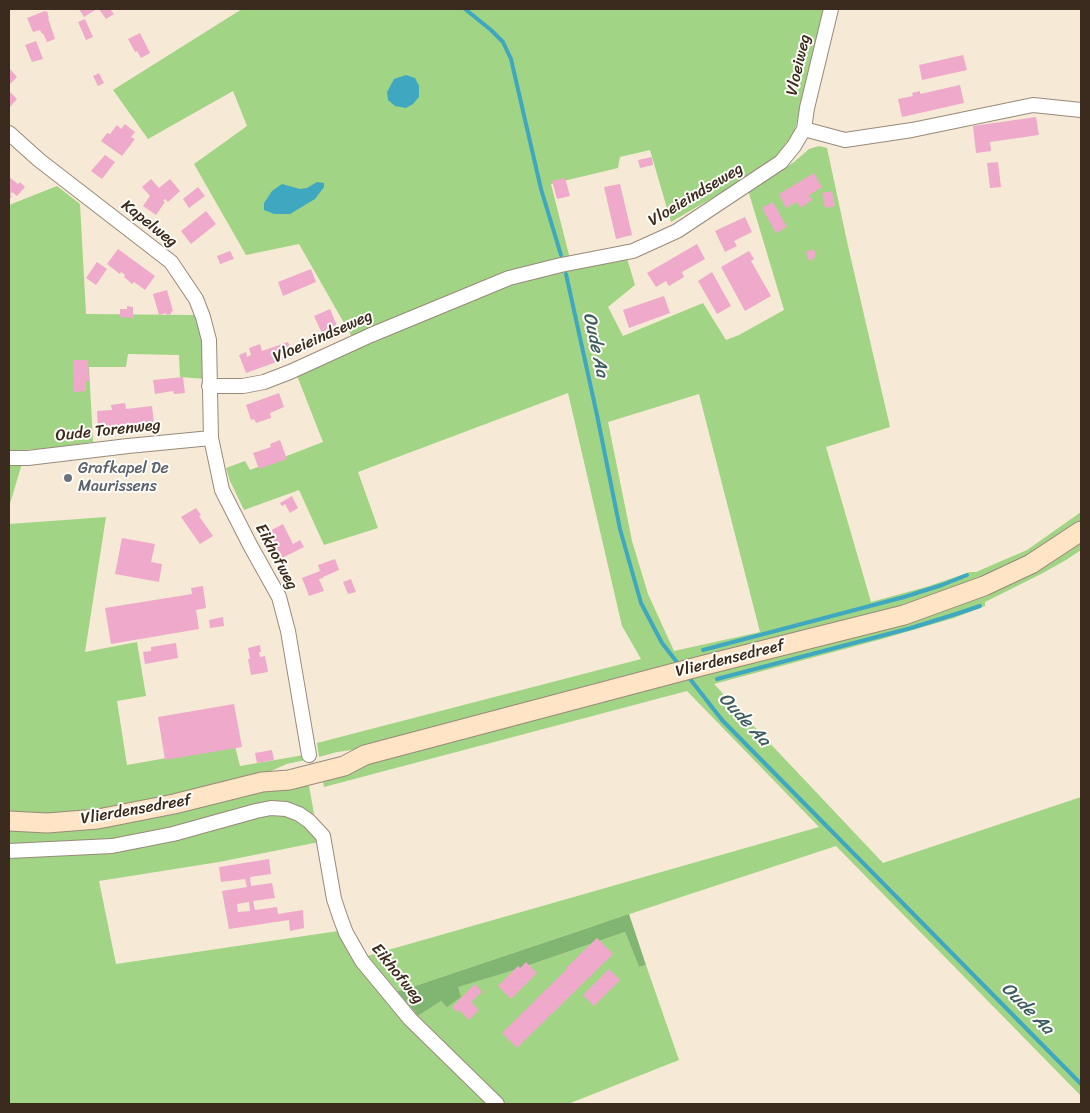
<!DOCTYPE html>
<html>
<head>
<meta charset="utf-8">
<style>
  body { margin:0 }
  #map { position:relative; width:1090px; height:1113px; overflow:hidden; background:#f6ead6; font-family:Sriracha,sans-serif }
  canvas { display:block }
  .frame { position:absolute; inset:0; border:10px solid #3b2a1e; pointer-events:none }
</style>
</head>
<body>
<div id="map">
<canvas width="1090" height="1113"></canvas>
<div class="frame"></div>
</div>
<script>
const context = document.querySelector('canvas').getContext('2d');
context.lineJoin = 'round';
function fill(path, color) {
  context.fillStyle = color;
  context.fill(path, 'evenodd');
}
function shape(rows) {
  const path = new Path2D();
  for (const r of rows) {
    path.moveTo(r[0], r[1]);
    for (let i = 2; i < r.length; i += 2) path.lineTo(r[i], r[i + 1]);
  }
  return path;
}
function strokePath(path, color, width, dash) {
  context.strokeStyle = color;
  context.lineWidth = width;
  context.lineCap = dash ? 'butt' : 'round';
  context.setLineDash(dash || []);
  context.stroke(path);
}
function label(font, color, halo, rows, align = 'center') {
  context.font = font + ' Sriracha,sans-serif';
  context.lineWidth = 4;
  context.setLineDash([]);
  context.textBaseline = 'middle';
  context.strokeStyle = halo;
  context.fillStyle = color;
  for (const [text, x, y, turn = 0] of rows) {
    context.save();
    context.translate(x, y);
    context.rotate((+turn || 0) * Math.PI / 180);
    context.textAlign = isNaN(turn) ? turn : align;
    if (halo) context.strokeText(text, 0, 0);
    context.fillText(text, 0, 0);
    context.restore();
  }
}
fill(shape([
  [242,9,825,9,793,137,780,156,743,180,671,222,650,150,620,157,618,168,551,184,570,259,528,268,492,277,352,337,299,244,246,255,194,164,247,126,233,91,148,139,113,90],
  [819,146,827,148,848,246,890,427,826,447,871,602,926,587,970,572,976,572,1027,550,1081,512,1081,524,1042,551,935,598,359,749,337,752,319,757,317,743,641,659,622,626,568,393,358,472,378,528,324,545,299,490,244,510,230,481,226,468,245,461,250,470,323,442,296,373,513,283,626,255,635,285,608,307,623,336,703,303,726,340,739,335,784,310,748,190,774,175,794,162,809,149],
  [699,394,760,632,674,651,648,594,632,541,608,422],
  [57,186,80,204,86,314,195,315,201,324,206,379,180,377,179,355,128,354,126,367,89,367,93,442,52,448,9,451,9,205],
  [9,460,23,460,9,507],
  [106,517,85,652,137,642,146,696,117,701,127,765,235,746,240,766,304,755,305,760,287,764,264,774,164,799,81,812,47,814,9,814,9,524],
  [1081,540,1081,550,1066,560,1041,574,985,602,985,606,954,618,882,639,714,684,883,863,1081,797,1081,1096,836,846,575,932,403,990,397,991,367,956,819,827,687,691,324,787,322,776,879,627],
  [308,780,316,825,299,811,198,822,119,838,92,841,40,844,9,843,9,827],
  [262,815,282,815,293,818,302,823,319,842,219,862,99,881,116,964,338,931,488,1104,9,1104,9,856,31,857,62,856,91,853],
  [625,932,639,967,646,965,679,1060,568,1104,506,1104,476,1076,418,1016,441,1001,447,1006,460,997,457,987,518,969]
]), '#a1d484');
fill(shape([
  [629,914,646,965,639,967,625,932,518,969,458,987,461,997,447,1007,441,1001,418,1016,397,991,403,990]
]), '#80b672');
fill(shape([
  [406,75,415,78,419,86,419,97,413,104,406,108,395,106,388,100,387,92,394,79],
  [317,182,324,183,324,187,315,199,290,214,274,214,264,210,264,203,272,191,282,184,300,189,307,188]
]), '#3fa8c0');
strokePath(shape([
  [465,9,491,30,503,42,511,59,541,189,561,255],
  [566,274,597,415,620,529,641,603,662,643,680,666],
  [703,650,904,597,942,585,967,575],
  [687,675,722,720,1081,1084],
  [717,679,911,628,956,614,980,606]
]), '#3fa8c0', 4);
fill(shape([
  [79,9,97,9,84,17],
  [99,9,110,9,114,14,106,19],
  [45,11,45,12,47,11,49,18,48,18,55,39,47,42,43,33,42,34,40,30,33,32,27,18],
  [85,19,93,37,86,40,78,22],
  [140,33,150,53,141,58,137,51,135,52,128,39],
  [36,41,43,59,32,62,25,45],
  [963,55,967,70,922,80,919,65],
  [9,68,17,77,10,84,9,83],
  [99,73,104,83,98,86,93,76],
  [960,85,964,103,902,117,898,99,913,96,912,93,920,91,920,94],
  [9,91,17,99,9,108],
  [1036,117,1039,135,990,142,991,151,976,153,973,126],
  [125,124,135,132,131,137,135,139,122,156,101,141,107,133,110,134,117,125,121,129],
  [105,155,115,162,102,179,91,171],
  [652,157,653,165,640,168,638,160],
  [998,162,1001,187,990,188,987,163],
  [814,173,822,187,809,195,812,200,801,208,797,202,786,208,779,194],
  [9,177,18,184,20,182,25,187,17,196,12,192,10,195,12,196,9,200],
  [565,178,570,196,557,199,552,181],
  [151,179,159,188,170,179,180,191,168,202,165,199,163,201,165,202,156,215,143,206,150,196,142,187],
  [620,184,632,235,616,239,604,187],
  [198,187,205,196,189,208,183,199],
  [832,191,835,206,825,208,822,193],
  [773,202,787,227,776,233,762,208],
  [206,211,216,224,191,244,181,231],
  [745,217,752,232,734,241,737,246,725,252,715,231],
  [697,244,705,259,682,272,684,277,669,286,666,281,656,287,647,273],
  [118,249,155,276,145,290,134,282,132,284,124,277,125,275,121,272,120,274,107,264],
  [814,249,816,257,812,258,813,260,810,261,809,259,808,259,806,252],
  [230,251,234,259,220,264,217,256],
  [749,251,754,259,751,261,771,296,745,311,721,267],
  [97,262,107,269,96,285,86,278],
  [311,269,316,282,283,296,278,282],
  [712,272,731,306,717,314,698,281],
  [167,290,173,311,171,312,171,314,167,315,166,313,159,315,153,294],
  [664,296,670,313,629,328,623,310],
  [127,306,133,307,133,318,120,317,120,309,127,309],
  [330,309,341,336,326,342,314,316],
  [288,342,293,356,246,373,239,355,246,352,247,357,251,355,249,348,260,344,262,351],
  [73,360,88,360,89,381,86,381,86,391,74,392],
  [183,377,185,393,174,394,173,391,155,394,153,380],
  [279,393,284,407,270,413,271,418,256,423,254,419,251,420,246,405],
  [125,403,126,409,152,406,154,423,98,428,97,411,112,410,111,405],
  [280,440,287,459,259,469,253,453,271,447,270,444],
  [292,496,298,508,290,513,285,504,282,506,280,503],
  [196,508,201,515,199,516,213,536,200,544,181,517],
  [283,524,293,544,300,540,304,547,282,558,268,532],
  [122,538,155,544,151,562,162,564,159,582,115,574],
  [335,559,339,570,323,577,323,578,319,579,324,591,309,596,302,578,320,571,318,565],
  [351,579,356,592,348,594,343,582],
  [203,586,206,608,196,610,199,629,111,644,105,608,192,594,191,588],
  [223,617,224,626,210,628,209,620],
  [176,643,178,658,145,664,143,652,151,651,151,647],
  [260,645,261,652,259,652,260,657,265,656,268,672,251,675,248,659,250,659,248,648],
  [234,704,242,747,165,760,158,717],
  [272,750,274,760,257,763,255,753],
  [269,859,271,874,250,877,251,886,272,883,275,898,253,901,255,910,277,907,278,914,303,910,304,928,290,931,289,920,229,929,222,891,247,887,245,879,221,882,219,867],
  [249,902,250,911,238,912,237,904],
  [597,938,613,954,517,1048,502,1033,567,969,566,968],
  [526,962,537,973,511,999,498,986,518,966,520,968],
  [609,969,620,980,594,1006,583,995],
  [475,984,482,992,471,1002,479,1010,469,1020,459,1010,457,1012,452,1007]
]), '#eea9cb');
const minor = shape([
  [804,129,845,140,912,130,1033,105,1081,110],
  [9,133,39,160,171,262,196,299,203,317,209,340,211,438,222,490,250,545,279,597,288,631,309,755],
  [209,386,243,386,264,382,290,372,371,335,509,278,561,265,633,251,677,231,781,162,794,146,804,129,807,108,831,9],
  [9,458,28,458,128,446,211,438],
  [9,851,112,846,173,834,256,811,271,808,286,809,299,814,309,821,323,836,334,899,340,917,346,933,362,961,410,1019,497,1104]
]);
const secondary = shape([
  [9,821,47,823,98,819,174,804,262,782,289,780,344,766,365,755,701,666,904,615,984,586,1031,564,1081,531]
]);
strokePath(minor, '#988a7a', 16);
strokePath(secondary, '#988a7a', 21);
strokePath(minor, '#fff', 14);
strokePath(secondary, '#ffe4c6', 19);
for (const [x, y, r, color] of [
  [68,478,5,"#6b7280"]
]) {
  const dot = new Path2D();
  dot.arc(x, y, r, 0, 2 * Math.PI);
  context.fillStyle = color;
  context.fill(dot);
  strokePath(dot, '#fdfcf7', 2);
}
label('16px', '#3b2a1e', '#fdfcf7', [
  ["Vloeiweg",799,65,-77],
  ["Vloeieindseweg",696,195,-31],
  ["Kapelweg",149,224,38],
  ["Vloeieindseweg",323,337,-24],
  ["Oude Torenweg",108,431,-6],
  ["Eikhofweg",276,557,62],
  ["Vlierdensedreef",730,659,-14],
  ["Vlierdensedreef",136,810,-10],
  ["Eikhofweg",397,974,51]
]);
label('16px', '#5b616d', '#fdfcf7', [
  ["Grafkapel De",78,469],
  ["Maurissens",78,487]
], 'left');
label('italic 18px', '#3d5c5f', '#fdfcf7', [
  ["Oude Aa",595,345,78],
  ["Oude Aa",744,720,47],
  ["Oude Aa",1027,1009,45]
]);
</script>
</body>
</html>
